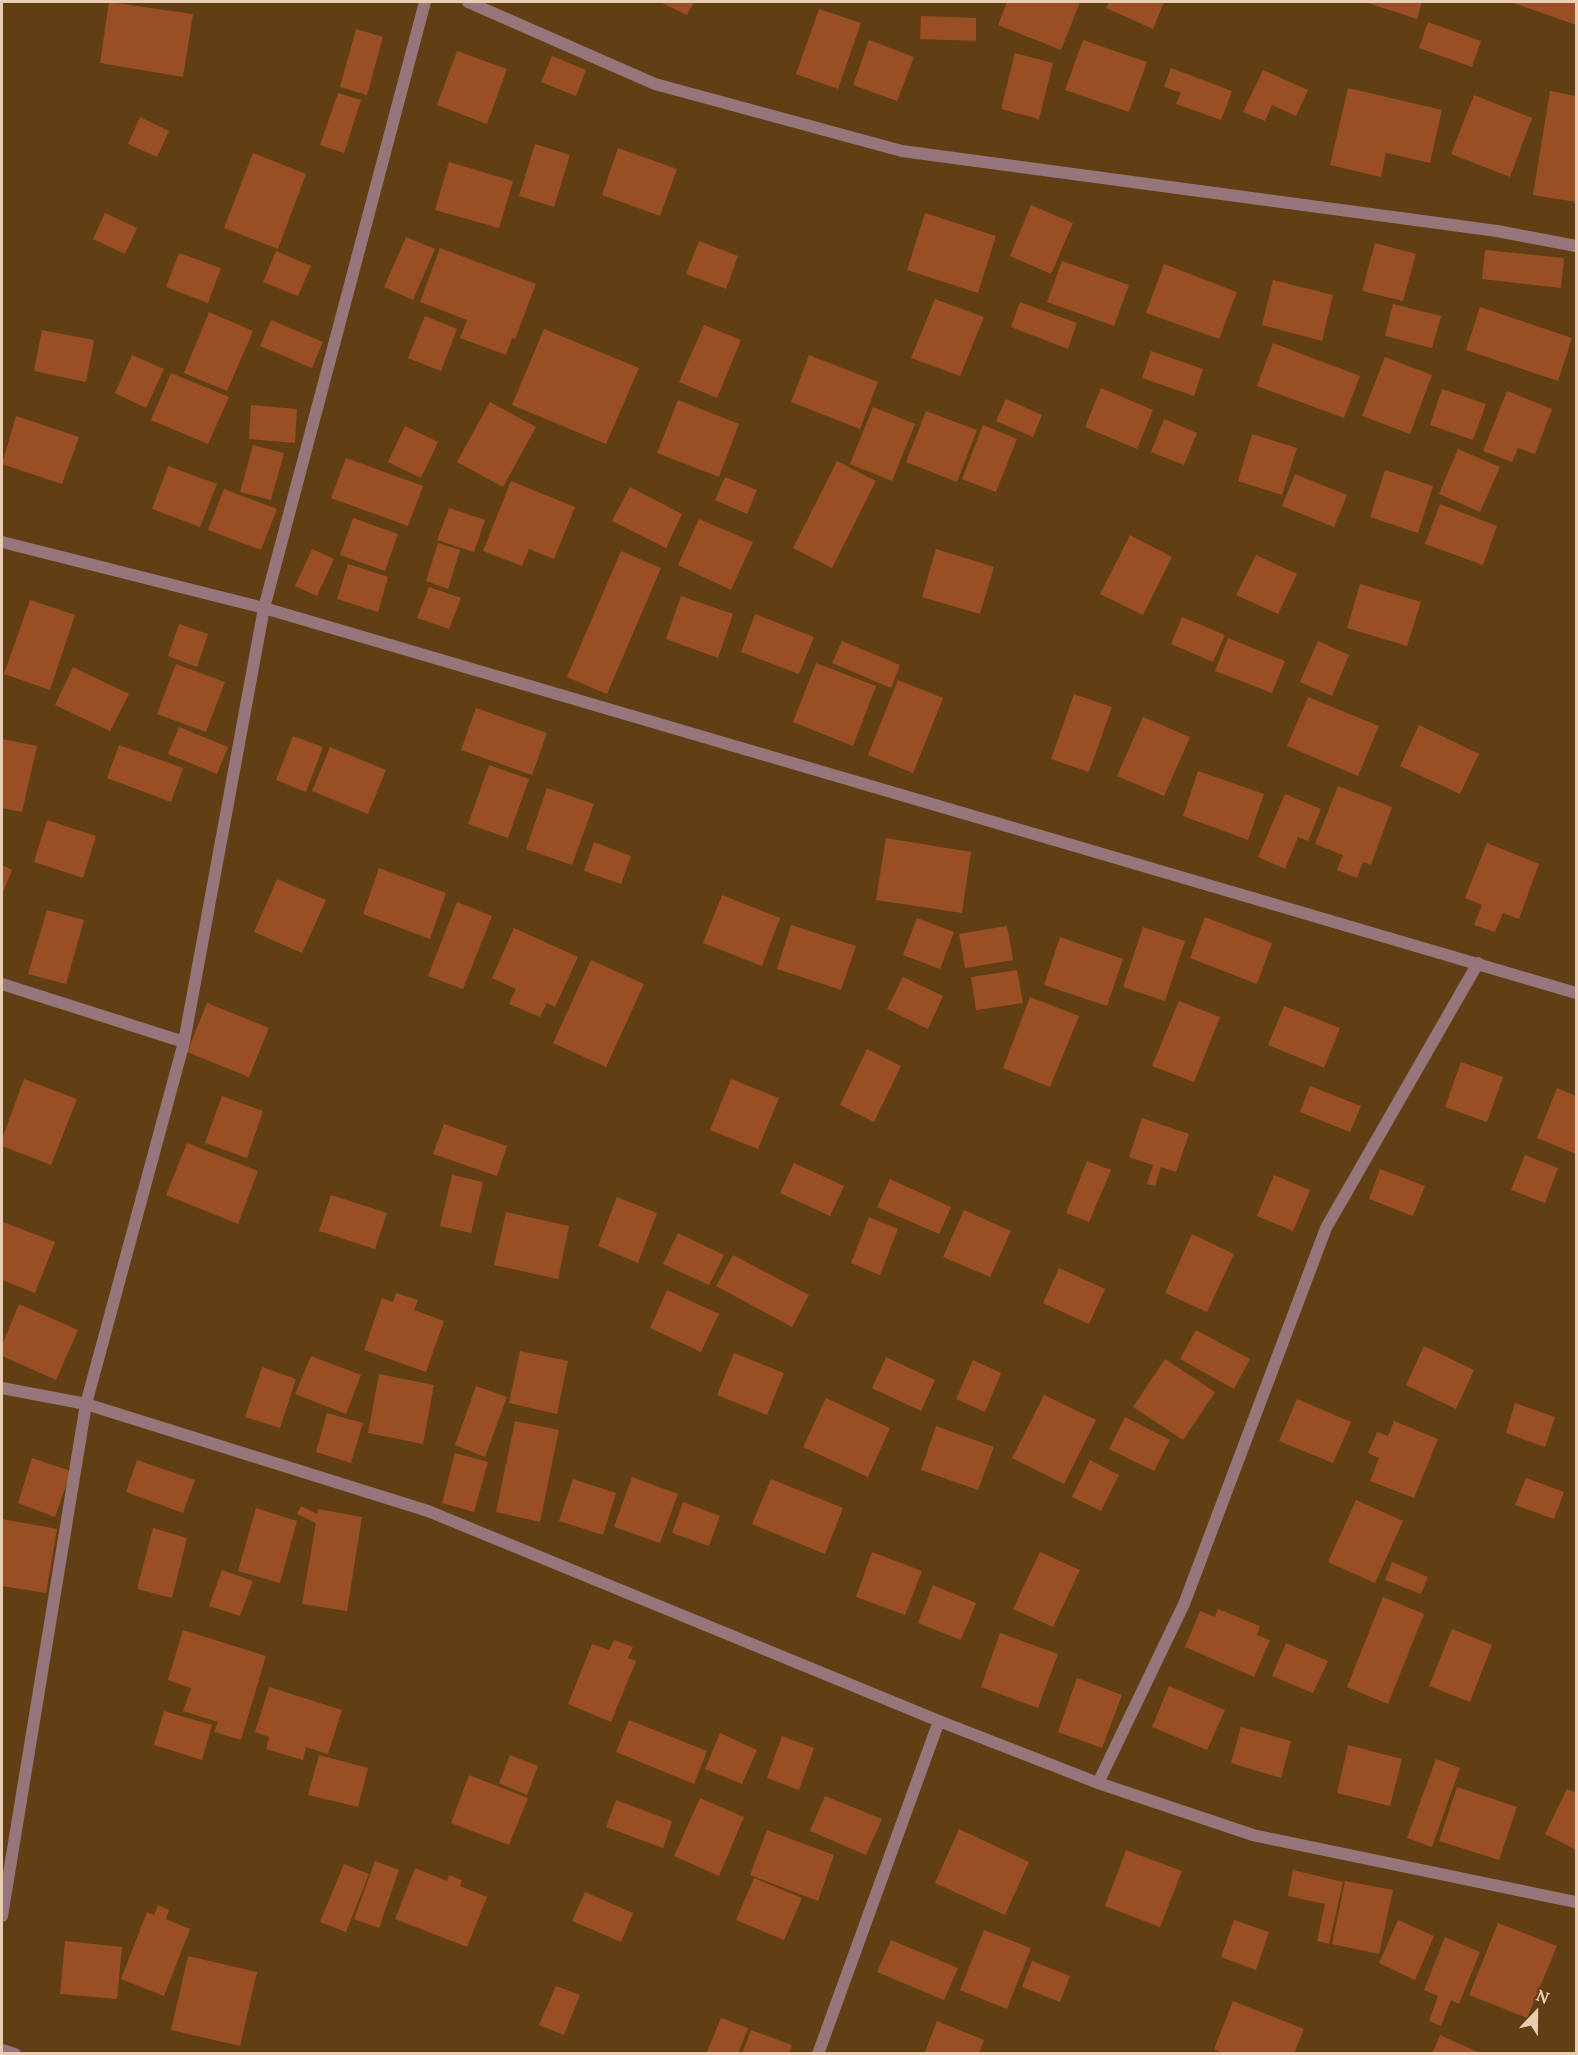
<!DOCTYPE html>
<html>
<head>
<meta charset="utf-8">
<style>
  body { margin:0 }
  #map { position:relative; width:1578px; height:2055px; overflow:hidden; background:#623e14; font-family:Lora,serif }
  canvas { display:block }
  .frame { position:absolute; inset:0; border:3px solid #e8cdb2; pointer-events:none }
  .north { position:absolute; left:1506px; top:1983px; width:60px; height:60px; -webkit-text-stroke:4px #623e14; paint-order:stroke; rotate:22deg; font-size:16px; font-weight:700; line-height:24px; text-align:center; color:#e8cdb2 }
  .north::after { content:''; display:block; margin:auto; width:21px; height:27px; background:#e8cdb2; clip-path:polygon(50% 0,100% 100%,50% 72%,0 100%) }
</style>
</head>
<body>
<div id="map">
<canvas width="1578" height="2055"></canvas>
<div class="frame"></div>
<div class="north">N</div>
</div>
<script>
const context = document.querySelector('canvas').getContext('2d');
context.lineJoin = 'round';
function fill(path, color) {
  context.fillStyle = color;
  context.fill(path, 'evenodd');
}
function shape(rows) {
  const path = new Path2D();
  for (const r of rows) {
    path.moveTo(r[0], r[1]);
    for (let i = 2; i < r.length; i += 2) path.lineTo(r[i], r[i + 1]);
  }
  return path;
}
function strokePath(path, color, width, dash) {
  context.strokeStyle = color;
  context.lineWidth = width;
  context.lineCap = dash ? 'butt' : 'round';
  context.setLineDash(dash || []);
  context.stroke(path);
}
fill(shape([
  [109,2,193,14,183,77,100,63],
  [660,2,694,2,687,15],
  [1007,2,1080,2,1061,50,998,25],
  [1109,2,1164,2,1153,29,1106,8],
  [1365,2,1422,2,1417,19],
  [1511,2,1576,2,1576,25],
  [819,9,861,23,838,89,796,74],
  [921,16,976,18,976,41,920,39],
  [1428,22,1481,41,1472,67,1419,48],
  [356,29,383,37,367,95,340,87],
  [869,40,914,57,897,101,853,85],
  [1083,40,1147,62,1129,112,1065,90],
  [457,51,507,69,487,124,437,105],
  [1015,53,1053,63,1039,119,1001,109],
  [552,56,586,70,576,96,541,82],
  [1171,68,1232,91,1221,120,1176,104,1181,93,1164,87],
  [1263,70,1308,90,1296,116,1272,105,1265,121,1243,112],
  [1348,88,1442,110,1430,163,1386,153,1381,177,1330,165],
  [1550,91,1576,96,1576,202,1533,195],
  [338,93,361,100,344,153,320,145],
  [1474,95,1532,118,1510,177,1451,154],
  [140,117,169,131,157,157,128,144],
  [535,144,570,155,554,207,519,196],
  [618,148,677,169,660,216,602,195],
  [253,153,306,174,278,249,224,228],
  [449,162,513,181,499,228,435,210],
  [1031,205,1073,223,1051,274,1010,256],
  [105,213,137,228,125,254,93,239],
  [925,213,996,236,978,293,907,270],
  [406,237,435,249,413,300,384,287],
  [699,241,738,256,726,289,686,274],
  [1375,243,1416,254,1403,301,1362,291],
  [440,248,536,284,515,339,512,338,506,355,460,338,467,320,420,302],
  [1485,250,1564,258,1561,288,1482,279],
  [276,251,311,266,298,296,263,282],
  [179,253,221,268,208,303,166,287],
  [1062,261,1129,285,1114,326,1047,302],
  [1164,264,1237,292,1219,339,1146,313],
  [1273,280,1333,295,1322,341,1262,325],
  [935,299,984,317,960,376,911,358],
  [1020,302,1077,323,1068,349,1011,327],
  [1393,304,1441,316,1432,348,1385,336],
  [1480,307,1572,338,1558,381,1466,350],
  [209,312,253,331,227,391,184,373],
  [425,316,457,329,441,371,408,358],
  [271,320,323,342,312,368,260,346],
  [704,325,741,340,717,398,679,382],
  [544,329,639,368,606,444,512,405],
  [42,330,94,340,86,382,34,371],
  [1273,343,1360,376,1344,418,1257,386],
  [1151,351,1203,369,1194,396,1142,378],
  [132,355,164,369,146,408,115,393],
  [809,355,878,382,860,429,791,402],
  [1385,357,1432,375,1410,434,1362,416],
  [171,373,229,397,208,444,151,420],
  [1101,388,1153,410,1137,449,1085,427],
  [1442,389,1486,404,1473,440,1430,425],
  [1507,391,1552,409,1535,454,1518,448,1512,462,1483,451],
  [1006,399,1042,415,1033,437,996,421],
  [678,400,739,424,719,477,657,453],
  [490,402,536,427,503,487,457,462],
  [251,405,297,409,295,443,249,439],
  [873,407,915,424,892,481,850,464],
  [926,411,977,430,957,482,906,462],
  [16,416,79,437,62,484,2,464],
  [1164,419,1197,433,1184,465,1151,452],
  [983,425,1017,439,996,492,962,479],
  [405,426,438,442,421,478,388,462],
  [1252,434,1297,448,1282,495,1238,481],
  [253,445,284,453,271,500,240,492],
  [1458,449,1500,467,1480,512,1439,494],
  [346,458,423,486,408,526,331,498],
  [837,461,876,481,832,568,793,548],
  [168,466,217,484,200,527,152,509],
  [1385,470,1433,486,1418,533,1370,517],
  [1295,474,1347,495,1334,527,1282,506],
  [725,477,757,490,747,514,715,500],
  [511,481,575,507,554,559,529,549,522,566,483,551],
  [630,487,682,514,666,548,612,521],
  [224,489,277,509,261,550,208,530],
  [1440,504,1497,526,1483,565,1425,544],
  [449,508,485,520,474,552,437,540],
  [353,518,398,534,385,571,340,555],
  [699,519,753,542,731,590,678,565],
  [1130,535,1172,557,1143,615,1100,594],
  [438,543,460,550,448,589,426,581],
  [312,549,334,559,317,596,295,586],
  [936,549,994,567,980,614,922,597],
  [621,551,661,568,607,694,567,677],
  [1256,555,1297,574,1278,614,1236,595],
  [348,564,388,577,378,612,337,599],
  [1360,584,1421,602,1407,646,1347,628],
  [429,587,461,598,449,629,417,618],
  [681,596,733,614,718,658,666,639],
  [30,600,75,615,50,690,4,674],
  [755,614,814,637,799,674,741,652],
  [1182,617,1225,635,1213,662,1171,644],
  [179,624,208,634,197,667,168,656],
  [1228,638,1285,661,1272,693,1215,671],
  [842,641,900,665,891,688,832,663],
  [1318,641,1349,655,1332,696,1300,682],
  [816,663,876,686,853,746,793,722],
  [176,664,225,682,206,732,157,714],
  [73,667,129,694,110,731,55,705],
  [898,680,943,698,913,773,868,755],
  [1074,694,1112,707,1089,772,1051,759],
  [1308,697,1379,726,1358,776,1287,746],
  [476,708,547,733,532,775,461,750],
  [1143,717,1190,737,1164,796,1117,776],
  [1419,725,1479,754,1460,794,1400,766],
  [179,727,228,747,217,774,168,754],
  [293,736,323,747,306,792,276,780],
  [2,739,37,746,22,812,2,808],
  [119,745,183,768,171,802,107,778],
  [330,747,386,770,368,814,312,791],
  [489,765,529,779,508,838,468,824],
  [1198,771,1264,794,1248,840,1183,816],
  [1338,786,1392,807,1371,865,1363,862,1357,878,1337,870,1343,855,1315,844],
  [547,788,594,804,572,865,526,849],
  [1285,794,1321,809,1308,841,1298,837,1285,869,1258,857],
  [47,820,96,836,83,878,34,862],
  [886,838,971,852,962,913,876,900],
  [594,842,631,856,621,884,584,871],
  [1487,843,1539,864,1519,919,1503,913,1495,932,1474,925,1482,905,1465,898],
  [2,865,12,870,2,895],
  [379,868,446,893,430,939,363,914],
  [277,879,326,900,302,953,254,932],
  [722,895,780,918,762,966,703,943],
  [457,902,492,916,463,989,428,976],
  [47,910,84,920,66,984,28,974],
  [1205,917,1272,943,1257,984,1190,958],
  [917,918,954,932,940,969,903,955],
  [791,925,856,946,841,990,777,969],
  [1007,926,1013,960,965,968,959,934],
  [1143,927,1185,941,1165,1001,1123,987],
  [514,928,578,957,555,1007,547,1003,540,1017,509,1004,516,989,492,978],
  [1060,937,1123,959,1107,1006,1044,985],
  [591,960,644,984,606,1067,553,1043],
  [1017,970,1023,1003,976,1010,971,977],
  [903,977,943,996,928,1029,887,1009],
  [1030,997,1079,1016,1050,1087,1003,1068],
  [1179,1001,1220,1017,1194,1082,1152,1066],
  [207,1003,269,1028,249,1077,187,1052],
  [1284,1006,1340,1028,1324,1068,1268,1045],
  [867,1049,901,1066,874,1122,840,1105],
  [1461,1062,1503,1077,1487,1122,1445,1107],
  [24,1079,77,1099,51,1165,2,1146,2,1139],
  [731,1079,779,1098,758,1149,710,1130],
  [1310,1086,1361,1106,1350,1132,1300,1112],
  [1557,1088,1576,1096,1576,1154,1537,1138],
  [222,1096,263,1111,247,1158,205,1143],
  [1142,1118,1189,1134,1176,1172,1161,1167,1155,1186,1147,1184,1153,1165,1129,1157],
  [444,1124,507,1146,497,1176,433,1154],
  [187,1143,258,1171,238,1224,166,1195],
  [1525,1155,1558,1168,1545,1203,1511,1190],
  [1087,1161,1111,1170,1089,1222,1066,1213],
  [794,1163,844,1186,830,1216,780,1193],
  [1380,1169,1425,1186,1413,1216,1369,1199],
  [452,1175,483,1182,471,1233,440,1226],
  [1274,1175,1310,1190,1293,1231,1257,1216],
  [890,1179,951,1207,939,1234,877,1207],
  [331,1195,387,1213,375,1249,319,1231],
  [617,1197,657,1213,638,1263,598,1246],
  [964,1210,1011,1231,990,1277,943,1257],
  [506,1212,569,1226,558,1279,494,1265],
  [869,1217,898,1229,880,1275,851,1263],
  [3,1222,55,1242,35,1293,2,1280],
  [678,1233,724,1255,709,1285,663,1264],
  [1192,1234,1234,1254,1207,1312,1165,1293],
  [733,1255,809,1295,792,1327,716,1286],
  [1059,1268,1105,1289,1089,1324,1043,1303],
  [667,1290,719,1314,701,1352,650,1328],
  [396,1293,418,1300,414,1310,444,1321,426,1372,364,1350,382,1298,393,1302],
  [19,1304,78,1330,56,1380,2,1356,2,1345],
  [1196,1330,1250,1359,1234,1389,1180,1359],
  [1424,1346,1474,1370,1456,1409,1406,1385],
  [520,1351,568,1361,557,1414,509,1403],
  [734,1353,784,1373,767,1415,717,1395],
  [311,1356,361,1375,346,1414,295,1394],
  [886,1357,935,1380,921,1411,872,1388],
  [1165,1359,1215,1392,1183,1440,1133,1407],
  [973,1360,1001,1373,985,1412,956,1399],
  [262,1367,296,1379,280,1428,245,1417],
  [379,1374,434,1385,423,1444,368,1433],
  [476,1386,507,1397,485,1457,455,1445],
  [1044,1395,1096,1420,1064,1484,1012,1458],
  [826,1398,890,1428,868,1477,803,1447],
  [1297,1399,1351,1422,1333,1463,1279,1441],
  [1515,1403,1555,1417,1545,1447,1506,1433],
  [327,1413,363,1423,351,1463,316,1452],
  [1125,1417,1170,1440,1154,1471,1109,1449],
  [515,1421,559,1430,540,1522,496,1512],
  [1394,1421,1438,1439,1414,1498,1370,1481,1379,1458,1368,1453,1377,1432,1388,1436],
  [936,1426,994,1447,978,1490,921,1470],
  [455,1453,488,1462,474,1512,442,1503],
  [32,1458,71,1471,55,1517,18,1503],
  [137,1460,195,1480,183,1513,126,1492],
  [1090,1460,1119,1475,1101,1511,1072,1497],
  [632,1477,678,1494,660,1543,614,1527],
  [1526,1478,1564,1492,1554,1519,1515,1505],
  [573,1479,616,1493,603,1535,559,1521],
  [771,1479,843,1508,825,1554,752,1524],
  [1356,1500,1403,1521,1375,1583,1328,1562],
  [683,1502,720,1516,709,1546,672,1533],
  [301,1506,317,1514,318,1509,362,1517,347,1611,302,1604,316,1523,297,1514],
  [256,1508,297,1521,280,1583,238,1571],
  [2,1519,57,1529,46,1593,2,1586],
  [153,1528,187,1538,172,1598,137,1589],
  [872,1552,922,1571,905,1615,856,1597],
  [1040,1552,1080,1570,1053,1627,1013,1609],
  [1392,1562,1428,1577,1421,1594,1385,1580],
  [222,1570,253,1581,240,1616,209,1606],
  [933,1585,976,1603,961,1640,918,1623],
  [1383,1597,1424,1614,1388,1704,1347,1687],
  [1218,1609,1260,1626,1257,1635,1270,1640,1254,1677,1185,1647,1200,1611,1215,1617],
  [1452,1629,1492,1645,1470,1702,1429,1686],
  [183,1630,266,1656,241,1740,214,1732,218,1722,183,1711,191,1688,168,1680],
  [1000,1633,1058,1654,1038,1708,981,1687],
  [614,1640,633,1647,628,1658,636,1661,611,1722,568,1704,592,1644,609,1650],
  [1286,1643,1328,1661,1313,1693,1272,1676],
  [1077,1678,1122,1695,1102,1748,1058,1732],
  [1169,1686,1225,1710,1207,1750,1152,1727],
  [269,1687,342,1710,328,1754,306,1747,303,1760,266,1749,269,1737,255,1732],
  [164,1711,212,1725,202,1760,154,1745],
  [629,1720,707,1751,694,1784,616,1752],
  [1241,1727,1291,1741,1281,1778,1231,1763],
  [720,1733,757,1750,742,1784,705,1769],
  [782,1736,814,1748,799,1790,767,1778],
  [1348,1745,1402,1759,1390,1806,1337,1793],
  [319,1755,368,1768,358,1807,308,1795],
  [510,1755,538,1766,527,1795,499,1783],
  [1436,1759,1460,1768,1432,1847,1407,1838],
  [469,1775,528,1798,509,1845,451,1823],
  [1457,1787,1517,1807,1499,1860,1439,1841],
  [1567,1789,1576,1793,1576,1850,1545,1834],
  [825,1796,882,1819,866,1855,810,1831],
  [700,1798,744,1817,719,1876,674,1856],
  [616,1800,672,1821,663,1848,606,1827],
  [959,1829,1029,1862,1005,1915,935,1883],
  [767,1830,834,1855,818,1901,750,1875],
  [1126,1850,1182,1871,1160,1927,1105,1906],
  [375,1861,399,1870,379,1928,354,1919],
  [344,1864,369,1874,346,1932,320,1922],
  [415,1868,447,1881,449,1875,462,1880,460,1886,487,1897,467,1947,395,1919],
  [1293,1870,1343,1882,1329,1944,1317,1941,1325,1904,1288,1896],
  [754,1878,802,1898,784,1940,736,1920],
  [1345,1881,1393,1890,1379,1954,1332,1944],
  [585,1892,633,1913,621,1942,572,1921],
  [158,1905,169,1910,166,1919,190,1929,164,1996,121,1979,147,1912,154,1915],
  [1234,1920,1269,1932,1256,1970,1221,1957],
  [1398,1920,1434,1936,1415,1980,1379,1963],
  [1498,1923,1557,1946,1527,2018,1469,1995],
  [984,1930,1031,1948,1007,2009,960,1990],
  [1445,1937,1480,1952,1459,2004,1451,2000,1441,2026,1429,2021,1438,1996,1424,1990],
  [891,1940,958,1968,944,2000,877,1972],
  [65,1941,122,1947,117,1999,60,1994],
  [188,1956,257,1972,240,2046,171,2030],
  [1032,1961,1070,1976,1060,2002,1022,1987],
  [556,1986,580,1995,564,2035,539,2025],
  [1233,2001,1304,2029,1294,2054,1225,2054,1214,2049],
  [721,2018,748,2028,738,2054,706,2054],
  [937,2021,984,2040,979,2054,924,2054],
  [751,2030,792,2045,789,2054,742,2054],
  [1440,2035,1482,2054,1432,2054]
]), '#9a4e23');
strokePath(shape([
  [468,2,655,84,902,151,1497,231,1576,246],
  [2,542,264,608,1576,993],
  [2,984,184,1042],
  [2,1388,86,1404,428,1511,939,1721,1098,1783,1253,1835,1576,1902],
  [1098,1783,1184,1604,1326,1228,1478,963],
  [2,1916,86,1404,184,1042,264,608,425,2],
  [2,2050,15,2054],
  [818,2054,939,1721]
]), '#96757b', 12);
</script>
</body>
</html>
